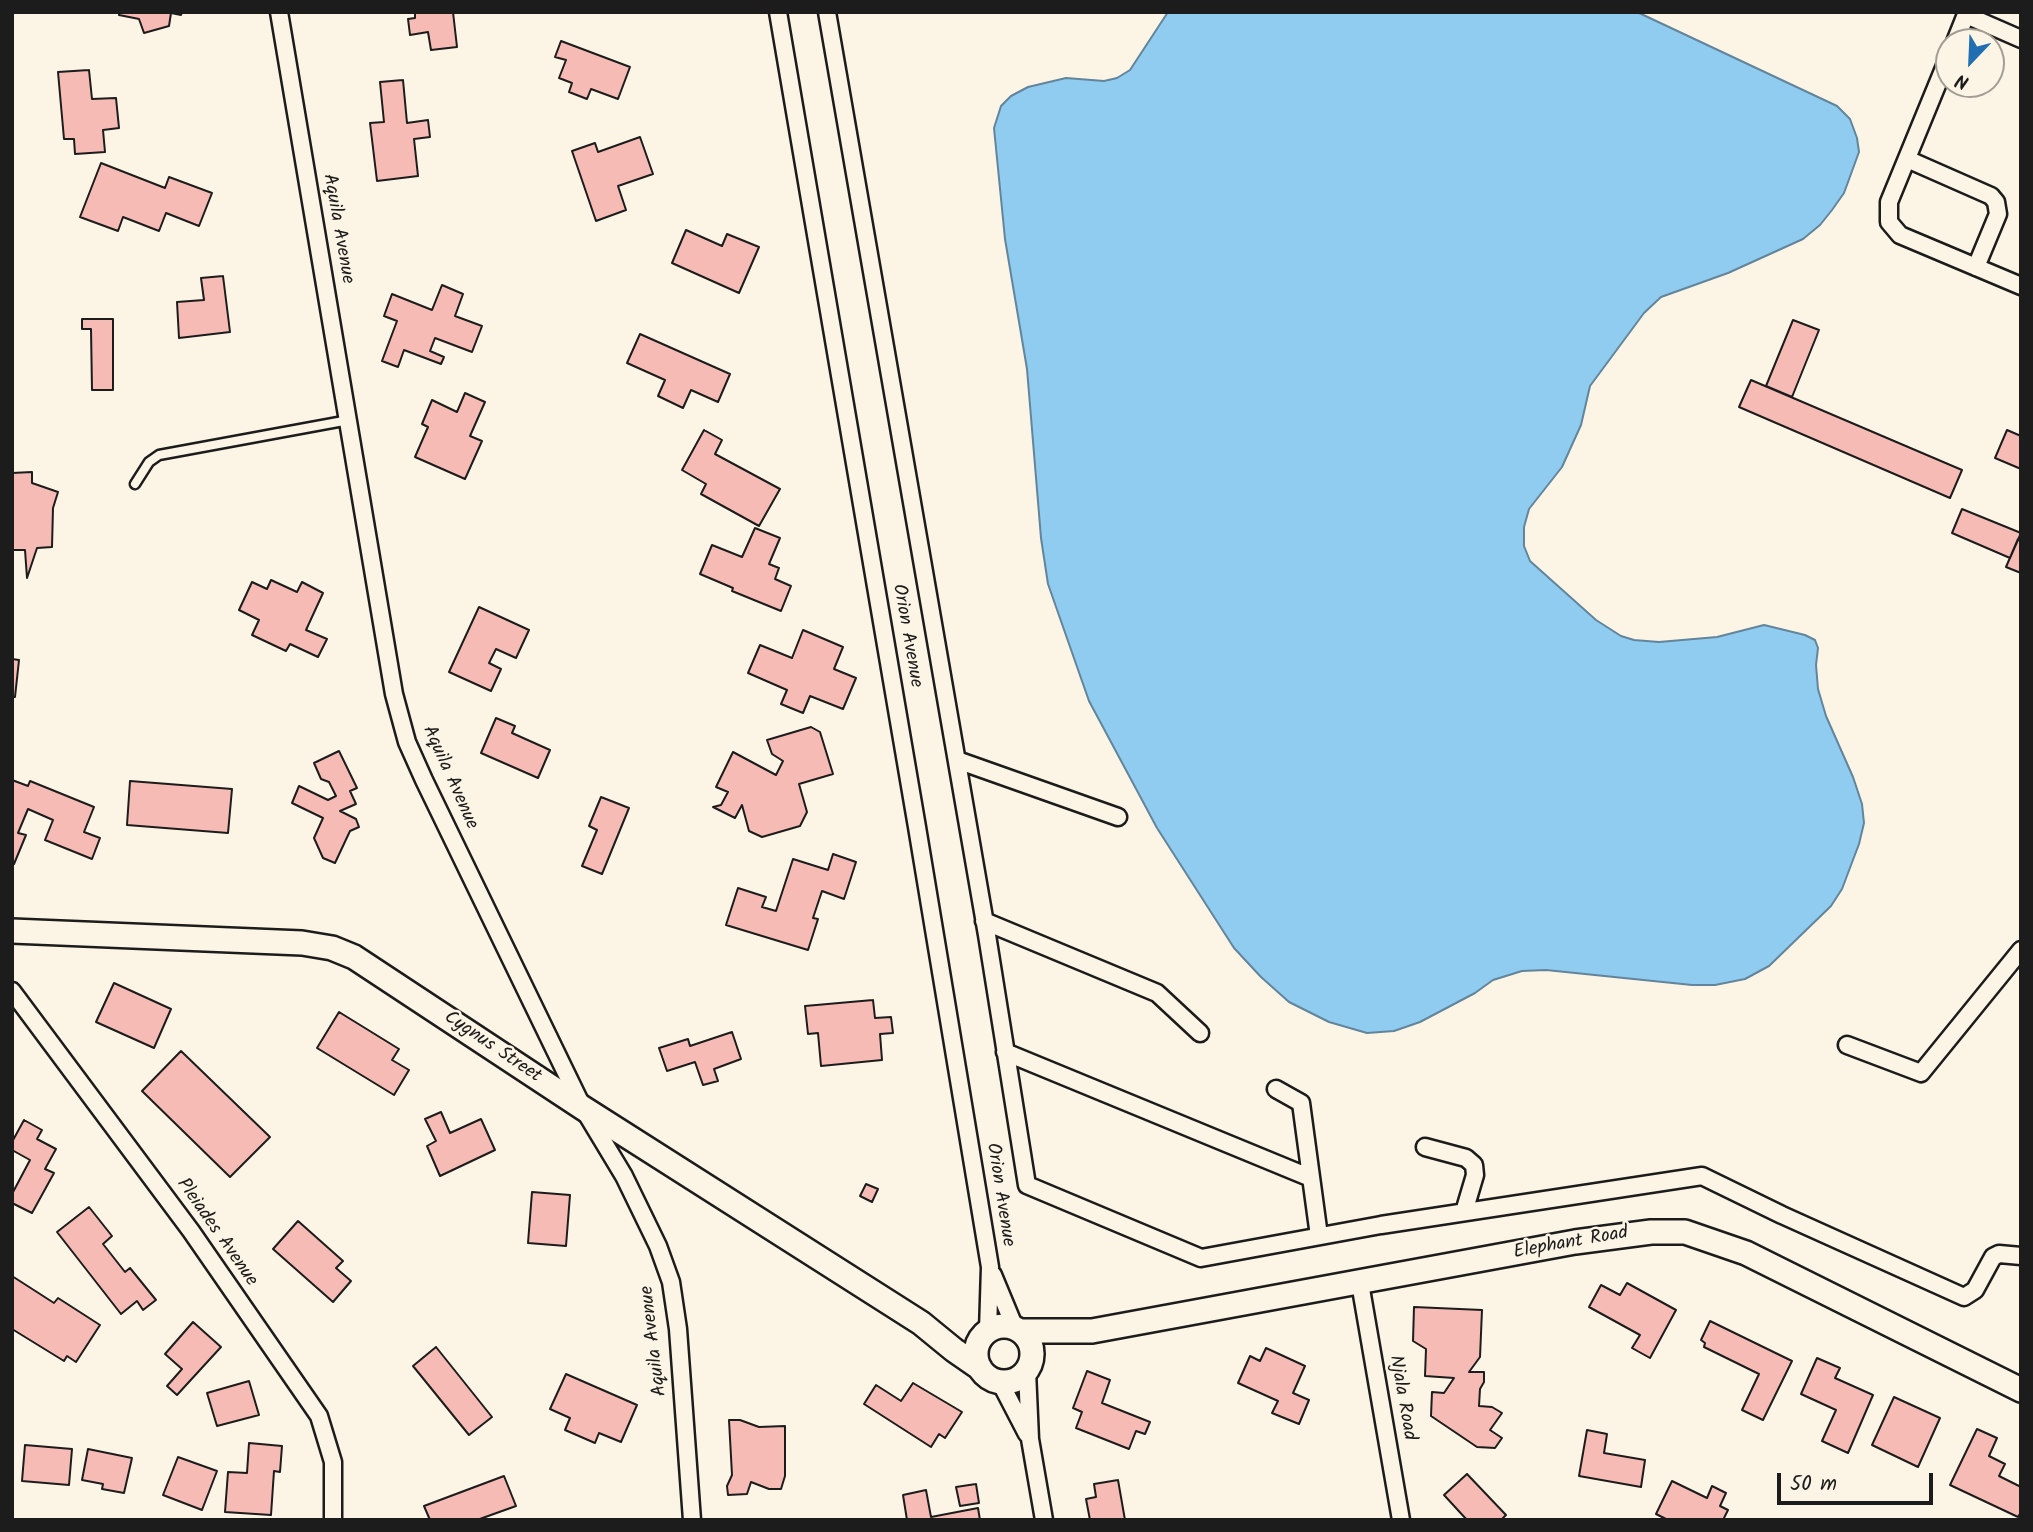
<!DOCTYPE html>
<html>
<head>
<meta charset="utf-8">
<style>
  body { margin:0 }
  #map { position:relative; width:2033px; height:1532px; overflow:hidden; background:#fcf5e5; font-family:Kalam,sans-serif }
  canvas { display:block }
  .frame { position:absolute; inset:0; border:14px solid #1c1c1c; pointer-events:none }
  .north { position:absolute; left:1935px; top:28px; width:70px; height:70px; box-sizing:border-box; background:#fcf5e5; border:2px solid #a29e95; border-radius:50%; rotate:203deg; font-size:19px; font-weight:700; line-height:28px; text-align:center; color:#1c1c1c }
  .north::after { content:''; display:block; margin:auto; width:24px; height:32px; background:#1f6fb2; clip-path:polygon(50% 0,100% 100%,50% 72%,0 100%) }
  .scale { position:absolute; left:1777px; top:1473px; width:156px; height:32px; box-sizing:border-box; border:4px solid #1c1c1c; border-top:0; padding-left:9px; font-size:21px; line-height:24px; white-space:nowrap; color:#1c1c1c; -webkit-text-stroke:5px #fcf5e5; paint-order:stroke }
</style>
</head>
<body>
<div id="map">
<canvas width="2033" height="1532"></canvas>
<div class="frame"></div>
<div class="north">N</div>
<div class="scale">50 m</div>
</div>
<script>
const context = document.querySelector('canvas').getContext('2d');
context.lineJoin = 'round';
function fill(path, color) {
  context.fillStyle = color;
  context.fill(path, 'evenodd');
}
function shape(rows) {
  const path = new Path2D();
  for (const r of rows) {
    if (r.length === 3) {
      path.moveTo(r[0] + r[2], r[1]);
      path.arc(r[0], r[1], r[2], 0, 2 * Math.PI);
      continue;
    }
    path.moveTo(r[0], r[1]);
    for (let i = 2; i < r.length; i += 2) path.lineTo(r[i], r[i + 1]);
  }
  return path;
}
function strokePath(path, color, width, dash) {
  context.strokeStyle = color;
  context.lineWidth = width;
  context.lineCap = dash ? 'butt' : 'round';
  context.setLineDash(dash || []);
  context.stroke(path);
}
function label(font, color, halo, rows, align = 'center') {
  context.font = font + ' Kalam,sans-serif';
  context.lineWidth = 5;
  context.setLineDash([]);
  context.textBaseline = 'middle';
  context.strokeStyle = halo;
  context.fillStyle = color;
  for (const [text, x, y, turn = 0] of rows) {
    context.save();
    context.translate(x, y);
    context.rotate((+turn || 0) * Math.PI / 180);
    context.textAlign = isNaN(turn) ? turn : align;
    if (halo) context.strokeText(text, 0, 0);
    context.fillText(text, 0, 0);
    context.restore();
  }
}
const water = shape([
  [1168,12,1637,12,1837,106,1850,119,1857,138,1859,152,1844,193,1832,210,1820,225,1803,239,1728,273,1661,297,1644,313,1590,386,1581,425,1562,467,1529,509,1524,527,1524,546,1530,561,1596,620,1621,636,1634,640,1659,642,1717,637,1764,625,1805,635,1815,640,1818,648,1816,665,1818,689,1826,716,1853,777,1862,804,1864,823,1859,844,1842,889,1831,906,1769,966,1745,979,1715,985,1692,985,1546,970,1522,971,1493,980,1475,993,1420,1022,1394,1031,1367,1033,1329,1022,1289,1002,1261,977,1234,948,1157,828,1089,701,1048,584,1041,538,1027,369,1005,239,994,128,1001,106,1011,96,1028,87,1066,78,1104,81,1117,78,1130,70,1168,12]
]);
fill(water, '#90cbf0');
strokePath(water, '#62859b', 2);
const building = shape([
  [119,12,182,12,181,15,171,13,169,26,144,33,139,19,119,15,119,12],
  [415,12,453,12,457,47,431,50,428,32,410,35,408,19,415,18,415,12],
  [561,41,630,67,618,99,591,89,587,99,569,92,572,83,559,78,566,60,555,57,561,41],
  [89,70,92,99,116,98,119,128,103,130,105,152,75,154,74,139,64,139,58,72,89,70],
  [403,80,407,123,428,120,430,137,414,139,418,176,377,181,370,123,384,122,380,82,403,80],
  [640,137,653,174,618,186,626,210,596,221,572,151,595,143,598,152,640,137],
  [101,163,165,188,169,177,212,193,199,226,166,213,159,231,123,217,118,231,80,217,101,163],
  [686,230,722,246,727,234,759,247,739,293,672,263,686,230],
  [223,276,230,332,179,338,177,302,204,300,201,278,223,276],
  [442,285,463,294,455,316,482,326,472,352,435,338,430,351,444,357,441,364,404,350,398,367,382,361,397,321,384,316,392,294,432,310,442,285],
  [82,319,113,319,113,390,92,390,91,329,82,329,82,319],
  [1793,320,1819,330,1792,397,1766,386,1793,320],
  [640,334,730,374,718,402,691,390,683,408,658,396,665,380,627,363,640,334],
  [1751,380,1962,470,1950,498,1739,407,1751,380],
  [465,393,485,402,470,436,482,441,465,479,415,457,428,427,422,424,432,400,457,412,465,393],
  [704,430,722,440,715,454,780,489,759,526,701,494,706,484,682,470,704,430],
  [2007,430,2021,436,2021,469,1995,458,2007,430],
  [32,472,32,483,58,492,53,508,52,547,37,548,27,578,25,550,12,550,12,473,32,472],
  [1962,509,2021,533,2010,558,1952,533,1962,509],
  [755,528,780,538,769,564,779,568,775,579,791,586,781,611,732,591,733,588,700,574,712,545,742,557,755,528],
  [2018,539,2021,541,2021,573,2006,567,2018,539],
  [271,580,297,592,302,582,323,593,306,630,327,639,318,657,290,644,286,651,252,635,259,620,239,610,252,582,267,589,271,580],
  [479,607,529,630,516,658,496,649,489,663,501,669,491,691,449,672,479,607],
  [803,630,843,647,834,669,856,678,843,709,810,696,803,713,781,704,787,690,748,673,760,645,792,658,803,630],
  [12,659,19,660,15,697,12,697,12,659],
  [496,718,515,726,512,733,550,750,538,778,481,753,496,718],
  [811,727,820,732,833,774,799,784,807,812,800,826,762,837,749,831,742,805,735,818,713,807,721,805,728,792,716,787,733,752,776,775,783,761,772,754,767,740,811,727],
  [339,751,357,788,350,791,356,804,340,811,356,819,359,827,350,831,335,863,323,858,314,838,323,818,292,803,299,786,328,800,336,796,329,782,321,779,314,763,339,751],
  [12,780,28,786,30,781,94,807,84,832,100,838,92,859,45,840,53,820,28,809,18,833,26,835,14,864,12,863,12,780],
  [130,781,232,789,228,833,127,825,130,781],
  [601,797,629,808,602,874,582,866,597,830,589,826,601,797],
  [833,854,856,862,844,899,822,891,813,918,818,919,808,950,726,925,738,888,766,897,762,907,776,911,793,859,828,870,833,854],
  [114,983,171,1009,154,1048,96,1022,114,983],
  [873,1000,875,1018,891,1017,893,1033,880,1034,882,1060,821,1066,818,1033,808,1034,805,1006,873,1000],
  [339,1012,399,1049,392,1060,409,1070,394,1095,317,1048,339,1012],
  [732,1032,741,1059,714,1069,718,1081,703,1085,695,1062,667,1071,659,1048,688,1039,690,1046,732,1032],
  [181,1051,270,1137,230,1177,142,1091,181,1051],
  [441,1112,450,1133,481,1119,495,1150,440,1176,427,1146,436,1141,425,1119,441,1112],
  [24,1120,42,1130,37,1139,56,1149,45,1169,54,1173,32,1213,12,1203,12,1194,30,1160,12,1150,12,1142,24,1120],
  [866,1184,878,1189,872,1202,860,1196,866,1184],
  [532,1192,570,1195,566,1246,528,1243,532,1192],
  [89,1207,112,1236,103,1244,125,1272,130,1268,156,1300,143,1310,137,1301,121,1314,57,1232,89,1207],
  [298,1221,343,1261,336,1268,351,1281,333,1302,273,1249,298,1221],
  [12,1276,54,1303,58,1298,100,1325,76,1362,67,1356,64,1361,12,1329,12,1276],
  [1627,1283,1676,1310,1650,1358,1632,1348,1640,1335,1589,1307,1601,1285,1620,1295,1627,1283],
  [1414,1307,1482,1310,1480,1357,1469,1372,1484,1372,1484,1382,1480,1389,1479,1406,1492,1407,1502,1413,1490,1430,1502,1438,1495,1448,1477,1447,1431,1416,1432,1392,1444,1393,1454,1378,1425,1376,1426,1349,1413,1341,1414,1307],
  [1710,1321,1792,1361,1763,1420,1742,1410,1759,1374,1704,1347,1705,1343,1701,1340,1710,1321],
  [193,1322,221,1347,177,1395,167,1386,182,1369,165,1354,193,1322],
  [436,1347,492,1417,469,1435,413,1366,436,1347],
  [1266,1348,1305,1366,1293,1393,1309,1400,1299,1424,1272,1413,1278,1401,1238,1383,1250,1356,1260,1361,1266,1348],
  [1817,1358,1840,1368,1835,1378,1873,1395,1848,1453,1822,1441,1836,1410,1801,1394,1817,1358],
  [1087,1371,1110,1380,1102,1403,1150,1422,1145,1434,1136,1431,1129,1449,1076,1428,1082,1412,1073,1408,1087,1371],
  [566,1374,637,1405,621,1442,599,1433,595,1443,565,1430,570,1418,550,1409,566,1374],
  [249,1381,259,1415,217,1426,207,1393,249,1381],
  [913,1383,962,1412,945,1438,939,1434,931,1447,864,1404,876,1385,901,1401,913,1383],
  [1894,1397,1940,1418,1918,1467,1872,1445,1894,1397],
  [729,1420,740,1420,759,1427,785,1426,785,1476,781,1489,769,1489,751,1482,747,1494,728,1495,727,1486,732,1475,729,1420],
  [1977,1429,1997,1438,1989,1456,2005,1464,1999,1476,2021,1487,2021,1512,2018,1517,1950,1485,1977,1429],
  [1587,1430,1607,1434,1604,1453,1645,1460,1641,1487,1579,1476,1587,1430],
  [249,1443,282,1446,280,1472,274,1471,271,1515,225,1512,228,1472,247,1473,249,1443],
  [25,1445,72,1449,69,1485,22,1481,25,1445],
  [88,1449,132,1458,124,1493,102,1489,103,1484,82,1480,88,1449],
  [178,1457,217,1471,202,1510,163,1495,178,1457],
  [1467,1474,1506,1515,1501,1520,1467,1520,1444,1495,1467,1474],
  [504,1476,516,1506,477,1520,430,1520,424,1506,504,1476],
  [1118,1480,1125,1520,1090,1520,1086,1499,1096,1497,1094,1484,1118,1480],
  [1672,1481,1707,1498,1712,1486,1726,1493,1720,1506,1728,1510,1723,1520,1668,1520,1656,1514,1672,1481],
  [976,1484,979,1503,960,1506,956,1487,976,1484],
  [926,1490,931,1517,978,1508,980,1520,907,1520,903,1495,926,1490]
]);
fill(building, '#f7bbb6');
strokePath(building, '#1c1c1c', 2);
const lane = shape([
  [135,484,149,462,159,455,349,420]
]);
const street = shape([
  [279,12,394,694,407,742,424,780,583,1108,624,1176,658,1246,671,1282,678,1329,692,1520],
  [778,12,917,827,990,1267,988,1331],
  [827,12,987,935,1027,1185,1201,1258,1381,1225,1702,1176,1782,1215,1964,1297,1975,1290,1993,1257,1999,1254,2021,1256],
  [1966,15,2021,39],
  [1955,42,1967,12],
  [1949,56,1889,202,1889,222,1900,235,2021,286],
  [1907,159,1991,196,1996,202,1998,214,1976,267],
  [957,760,1118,817],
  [984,921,1157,993,1200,1033],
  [12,991,191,1231,319,1416,333,1462,333,1520],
  [1847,1045,1921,1073,2021,950],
  [1005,1052,1311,1178],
  [1276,1089,1301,1103,1319,1236],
  [1425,1147,1466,1158,1474,1165,1475,1175,1464,1212],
  [993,1275,1015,1328],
  [1360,1283,1401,1520],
  [1027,1371,1030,1439,1044,1520],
  [1000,1382,1027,1434]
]);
const secondary = shape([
  [12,931,302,943,332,948,354,957,583,1108,921,1323,954,1350,980,1368],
  [1004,1354,28],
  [1020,1331,1092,1331,1575,1242,1651,1232,1685,1232,1746,1253,2021,1390]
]);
strokePath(lane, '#1c1c1c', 13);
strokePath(street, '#1c1c1c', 21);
strokePath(secondary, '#1c1c1c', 28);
strokePath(lane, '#fcf5e5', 8);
strokePath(street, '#fcf5e5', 16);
strokePath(secondary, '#fcf5e5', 23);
label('19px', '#1c1c1c', '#fcf5e5', [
  ["Aquila Avenue",337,229,80],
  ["Orion Avenue",906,636,80],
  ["Aquila Avenue",449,778,66],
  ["Cygnus Street",492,1048,34],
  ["Orion Avenue",999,1195,81],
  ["Pleiades Avenue",216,1233,55],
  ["Elephant Road",1571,1244,-10],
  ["Aquila Avenue",655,1341,-97],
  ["Njala Road",1401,1398,80]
]);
</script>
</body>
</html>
